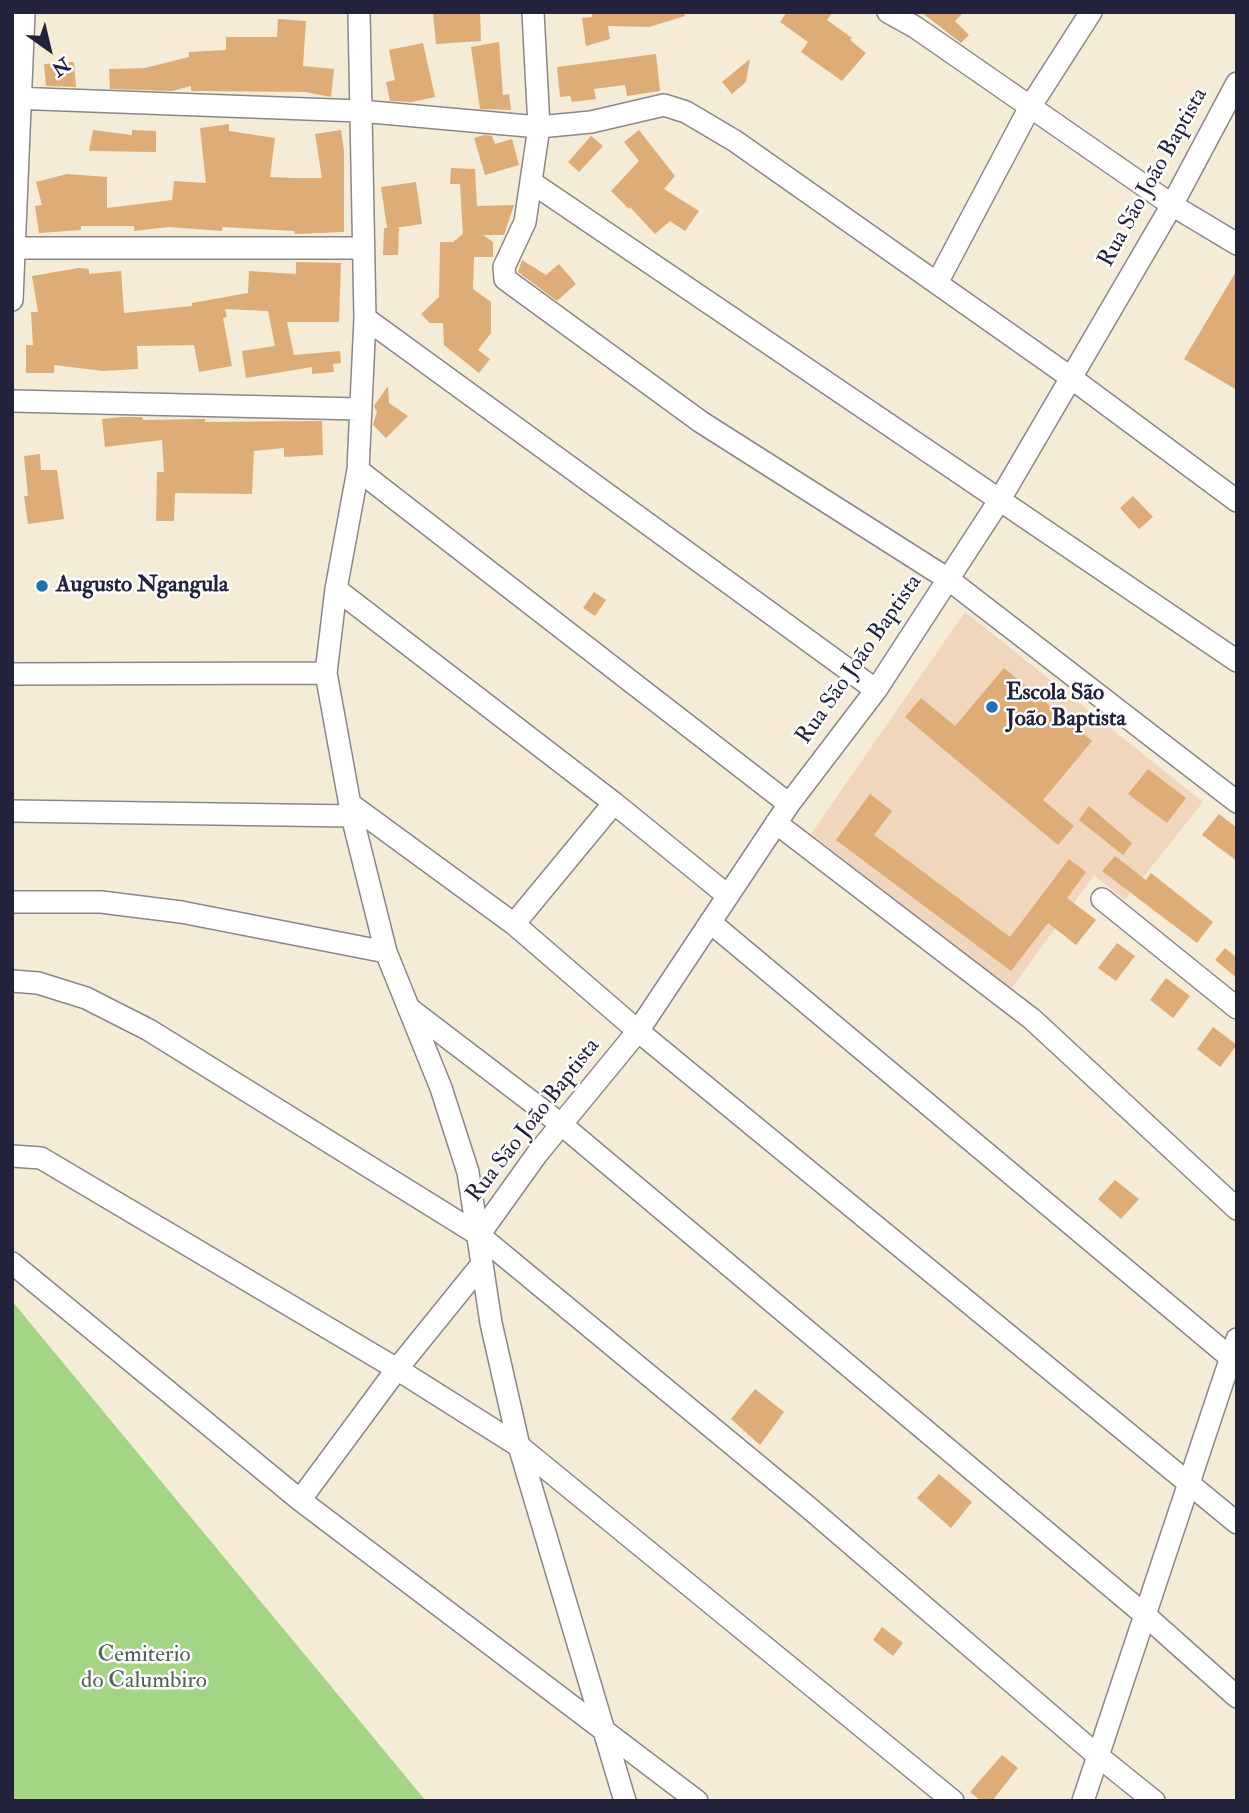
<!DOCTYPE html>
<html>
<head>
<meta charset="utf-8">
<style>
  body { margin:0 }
  #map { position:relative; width:1249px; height:1813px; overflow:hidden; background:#f4ecd7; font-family:"IM FELL Double Pica",serif }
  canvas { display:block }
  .frame { position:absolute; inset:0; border:14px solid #22223b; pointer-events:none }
  .north { position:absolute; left:14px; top:14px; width:70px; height:70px; -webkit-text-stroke:5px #fff; paint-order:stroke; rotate:146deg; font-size:19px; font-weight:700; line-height:28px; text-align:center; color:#22223b }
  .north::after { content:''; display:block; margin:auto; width:24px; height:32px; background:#22223b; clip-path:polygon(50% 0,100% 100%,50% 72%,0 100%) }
</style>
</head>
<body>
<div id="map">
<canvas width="1249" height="1813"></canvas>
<div class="frame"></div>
<div class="north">N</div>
</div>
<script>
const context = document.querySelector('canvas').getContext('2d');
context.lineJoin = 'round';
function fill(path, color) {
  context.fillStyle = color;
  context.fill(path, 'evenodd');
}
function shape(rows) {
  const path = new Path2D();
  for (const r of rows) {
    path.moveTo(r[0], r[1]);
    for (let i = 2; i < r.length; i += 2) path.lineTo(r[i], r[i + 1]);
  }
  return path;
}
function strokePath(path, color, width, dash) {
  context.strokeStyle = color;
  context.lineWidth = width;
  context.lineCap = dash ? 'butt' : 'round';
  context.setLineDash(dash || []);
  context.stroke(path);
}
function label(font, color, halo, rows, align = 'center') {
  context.font = font + ' "IM FELL Double Pica",serif';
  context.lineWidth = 5;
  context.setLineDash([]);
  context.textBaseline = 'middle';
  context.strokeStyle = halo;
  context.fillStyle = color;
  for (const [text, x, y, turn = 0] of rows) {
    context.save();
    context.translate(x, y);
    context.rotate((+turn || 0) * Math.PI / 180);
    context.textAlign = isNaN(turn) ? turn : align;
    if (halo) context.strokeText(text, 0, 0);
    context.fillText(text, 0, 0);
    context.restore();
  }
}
fill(shape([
  [965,612,1203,802,1125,900,1094,875,1011,989,811,834]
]), '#f0d6bc');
fill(shape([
  [12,1301,141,1457,426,1801,12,1801]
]), '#a4d584');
fill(shape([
  [433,12,480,12,481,41,436,44],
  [592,12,684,12,685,16,649,27,608,26,610,39,586,46,582,18,592,17],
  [787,12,833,12,827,20,852,38,850,40,866,53,842,81,801,52,808,42,780,22],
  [921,12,964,12,955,21,969,35,961,43],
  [278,19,306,21,303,66,334,69,331,97,305,92,191,91,191,86,172,91,110,89,109,69,145,68,189,57,189,52,226,50,226,37,277,37],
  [499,42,503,95,509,94,511,110,480,109,471,47],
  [423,43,435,97,412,102,390,101,386,82,395,80,389,50],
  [656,54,660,91,627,96,625,85,594,89,596,99,572,102,570,96,560,97,557,67],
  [750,59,746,82,732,94,722,82],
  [74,62,76,87,46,86,44,64],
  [229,124,229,131,275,138,270,177,295,178,322,178,315,134,341,130,344,151,344,232,295,234,294,231,222,227,222,231,169,227,134,231,134,226,81,226,81,230,39,233,35,206,42,205,36,182,67,174,107,177,107,208,172,200,174,181,206,183,200,128],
  [93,130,132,135,132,130,156,131,156,152,89,151],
  [639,130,675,176,664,189,699,211,685,231,670,221,655,234,630,207,629,209,611,191,639,161,624,142],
  [484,135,492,136,495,144,512,139,519,165,485,175,474,138],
  [591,136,603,146,579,172,568,162],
  [451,168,475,169,477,206,514,205,504,235,483,235,493,242,493,257,474,257,473,289,491,302,491,333,478,350,490,359,479,373,444,345,443,323,430,323,421,314,439,297,440,242,453,242,463,234,460,184,450,184],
  [416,182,422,224,395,228,399,228,398,255,383,255,384,228,387,228,381,187],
  [522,260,546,275,559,264,576,284,557,301,518,272],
  [296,262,341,263,339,322,287,322,294,355,340,351,341,363,333,364,334,372,312,374,312,367,246,378,242,351,275,346,268,311,225,309,227,317,223,318,232,366,199,372,194,345,137,346,138,369,103,371,54,365,54,373,26,373,26,345,33,345,31,312,38,312,32,276,79,268,89,269,89,274,121,271,124,313,192,306,192,303,248,293,249,271,296,274],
  [1237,270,1237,390,1184,359],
  [388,386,389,403,408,416,386,438,373,425,377,412,374,406],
  [122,417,142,417,143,420,205,419,205,422,322,421,323,455,284,457,284,448,254,451,252,494,175,493,174,521,156,521,157,472,164,472,162,440,105,447,102,419],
  [40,454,41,470,57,470,64,519,28,524,24,496,28,496,24,456],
  [1133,496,1153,517,1139,529,1120,508],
  [594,592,606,600,595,616,583,608],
  [1004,668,1092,741,1043,800,1074,826,1058,845,905,717,921,698,955,726],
  [1148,769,1186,798,1167,823,1128,794],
  [870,794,892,811,874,835,1010,937,1069,859,1086,872,1067,898,1096,920,1076,945,1048,923,1011,971,836,840],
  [1089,806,1132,843,1123,855,1079,820],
  [1219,814,1237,828,1237,861,1202,835],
  [1115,856,1146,880,1151,873,1213,922,1197,943,1102,871],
  [1117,943,1135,956,1116,981,1098,968],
  [1225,948,1237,958,1237,978,1215,960],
  [1166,978,1190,996,1173,1018,1150,1000],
  [1213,1027,1237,1045,1220,1067,1197,1049],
  [1115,1180,1139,1199,1121,1219,1098,1199],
  [755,1389,784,1412,760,1445,731,1419],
  [939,1474,972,1502,951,1528,917,1498],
  [882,1627,903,1643,893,1656,873,1640],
  [1002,1755,1018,1768,992,1801,981,1801,970,1792]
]), '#deac77');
const minor = shape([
  [359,12,365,318,358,470,336,589,326,673,352,816,386,952,441,1088,468,1172,491,1323,519,1446,625,1801],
  [533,12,539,127,525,222,504,267,505,279,701,422,948,579,1237,802],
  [888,12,915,27,1172,205,1237,244],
  [12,98,360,111,539,127,591,122,664,105,686,112,735,141,1070,377,1237,501],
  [531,182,1237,661],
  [12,248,361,248],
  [937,283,1030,107,1091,12],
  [12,300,24,12],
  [365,318,876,690],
  [12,401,360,409],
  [358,470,789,804],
  [336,589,614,803,727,895],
  [12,674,326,673],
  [350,804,514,924,638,1031,1237,1523],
  [12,811,352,816],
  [776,823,1032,1019,1237,1209],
  [1102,899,1237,1008],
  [12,902,101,902,181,912,386,952],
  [710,922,1237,1363],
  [514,924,614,803],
  [12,981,38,983,86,998,149,1030,479,1235,808,1507,1098,1756,1154,1801],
  [410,1009,562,1125,1145,1615,1237,1697],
  [12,1156,41,1158,397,1369,519,1446,953,1801],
  [479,1235,537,1154,638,1031,789,804,876,690,999,501,1172,205,1237,83],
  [12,1263,300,1500,697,1801],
  [300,1500,397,1369,482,1264],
  [1083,1801,1237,1339]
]);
strokePath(minor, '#8b8789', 24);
strokePath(minor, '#fff', 21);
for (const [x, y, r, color] of [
  [42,586,7,"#1f6fb2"],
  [992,707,7,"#1f6fb2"]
]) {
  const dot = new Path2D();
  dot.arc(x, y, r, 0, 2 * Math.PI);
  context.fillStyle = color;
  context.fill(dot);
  strokePath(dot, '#fff', 2.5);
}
label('23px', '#22223b', '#fff', [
  ["Rua São João Baptista",1154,178,-61],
  ["Rua São João Baptista",860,660,-55],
  ["Rua São João Baptista",534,1121,-52]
]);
label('bold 23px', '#22223b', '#fff', [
  ["Augusto Ngangula",56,586],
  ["Escola São",1006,694],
  ["João Baptista",1006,720]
], 'left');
label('23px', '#506155', '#fff', [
  ["Cemiterio",144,1656],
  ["do Calumbiro",144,1682]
]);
</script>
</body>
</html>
